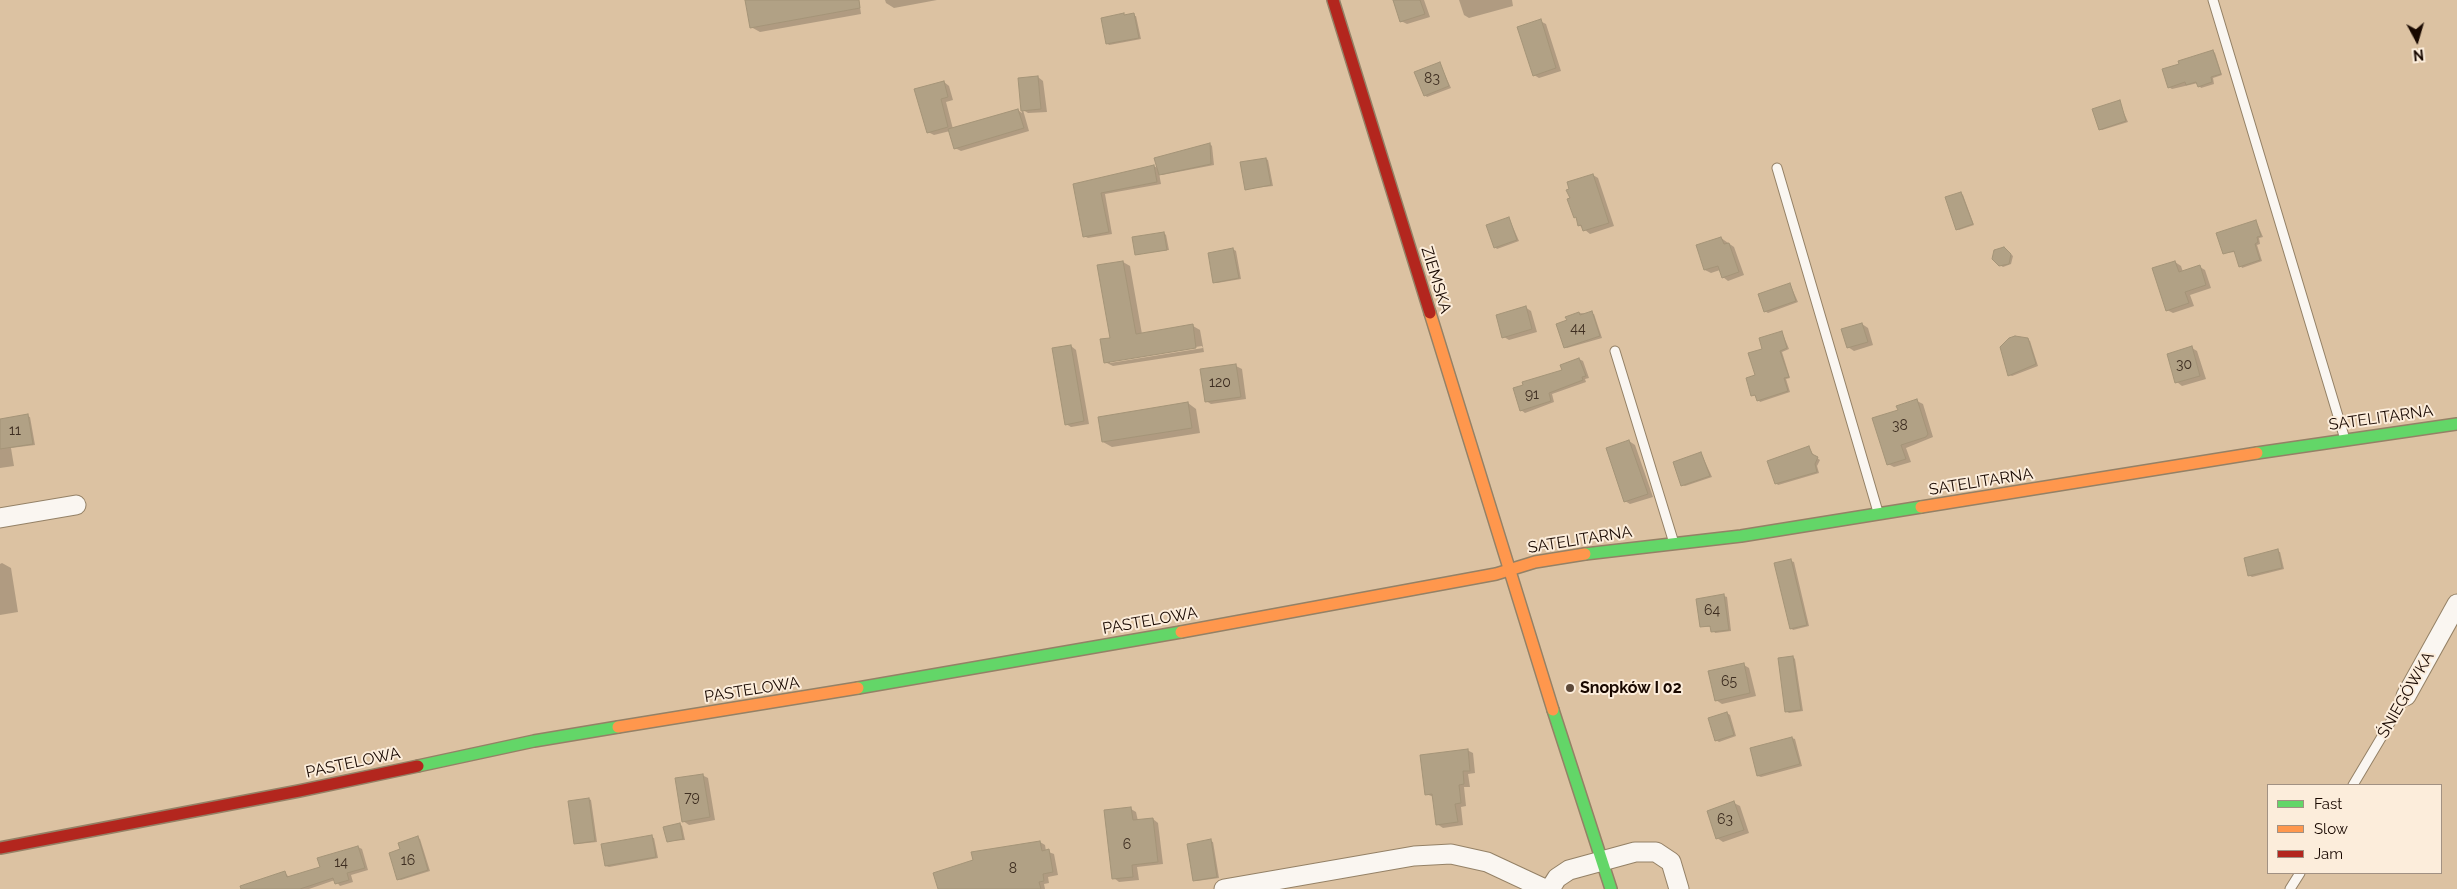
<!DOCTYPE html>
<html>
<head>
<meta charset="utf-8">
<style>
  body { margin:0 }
  #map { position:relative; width:2457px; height:889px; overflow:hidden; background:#dcc2a2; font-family:Raleway,sans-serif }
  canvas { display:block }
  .legend { position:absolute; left:2267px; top:784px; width:175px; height:90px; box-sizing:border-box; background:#fceddb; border:1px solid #a19183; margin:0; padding:6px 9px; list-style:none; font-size:15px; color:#180800 }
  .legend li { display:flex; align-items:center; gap:10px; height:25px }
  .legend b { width:25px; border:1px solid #a19183 }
  .north { position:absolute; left:2392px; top:15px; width:50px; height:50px; -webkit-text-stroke:4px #fceddb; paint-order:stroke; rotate:174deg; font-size:14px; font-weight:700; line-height:20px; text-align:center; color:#180800 }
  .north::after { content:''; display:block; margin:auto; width:18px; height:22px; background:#180800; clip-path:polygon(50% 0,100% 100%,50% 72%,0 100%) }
</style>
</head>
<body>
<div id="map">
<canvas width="2457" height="889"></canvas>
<ul class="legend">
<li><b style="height:6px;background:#63d668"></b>Fast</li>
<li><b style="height:6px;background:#ff974d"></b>Slow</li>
<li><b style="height:6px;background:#b3261e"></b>Jam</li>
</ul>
<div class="north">N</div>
</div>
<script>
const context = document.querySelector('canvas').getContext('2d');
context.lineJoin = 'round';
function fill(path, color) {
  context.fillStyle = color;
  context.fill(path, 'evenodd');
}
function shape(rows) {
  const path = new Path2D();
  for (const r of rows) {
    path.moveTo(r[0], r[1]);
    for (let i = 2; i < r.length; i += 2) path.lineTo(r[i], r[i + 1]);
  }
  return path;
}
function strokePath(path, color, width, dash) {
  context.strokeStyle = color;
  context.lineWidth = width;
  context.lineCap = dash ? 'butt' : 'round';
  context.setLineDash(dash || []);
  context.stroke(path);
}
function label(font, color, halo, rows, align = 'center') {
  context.font = font + ' Raleway,sans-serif';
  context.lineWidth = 4;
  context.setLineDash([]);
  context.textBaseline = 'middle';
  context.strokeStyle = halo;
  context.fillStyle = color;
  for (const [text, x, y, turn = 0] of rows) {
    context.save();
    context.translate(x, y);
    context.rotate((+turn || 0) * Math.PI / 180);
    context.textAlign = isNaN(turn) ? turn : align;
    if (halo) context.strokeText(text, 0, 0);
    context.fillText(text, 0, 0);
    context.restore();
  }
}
fill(shape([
  [759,0,859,0,861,14,760,32,751,27],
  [885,0,937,0,894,8,886,3],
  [1394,0,1424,0,1430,17,1407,24,1401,21],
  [1459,0,1512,0,1513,6,1469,18,1464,15],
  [1123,15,1136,16,1141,39,1109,45,1107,43],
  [1540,21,1546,24,1561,71,1539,78,1534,75],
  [2213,51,2215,53,2222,75,2213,78,2214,84,2201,88,2198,83,2172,89,2169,87],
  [1440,64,1451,88,1427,97,1425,95],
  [1038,77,1043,81,1047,112,1028,113,1023,110,1029,131,961,151,955,148,950,131,934,135,928,132,944,82,949,86,953,100,946,102,953,129,1018,110,1022,113,1019,79],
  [2119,102,2128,122,2102,130,2100,129],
  [1210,144,1212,146,1214,165,1162,175,1159,173,1161,184,1105,194,1112,234,1088,238,1084,236,1074,185,1154,166,1159,169,1156,159],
  [1266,159,1268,160,1273,186,1246,189],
  [1593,175,1598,178,1614,226,1590,234,1579,225],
  [1961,193,1963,195,1974,225,1959,230,1957,229],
  [1509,218,1519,241,1497,249,1495,247],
  [2256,221,2263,237,2259,238,2260,244,2257,245,2262,261,2242,268,2235,252,2224,253],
  [1164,233,1166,235,1169,250,1136,254],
  [1721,238,1734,247,1744,275,1728,281,1723,277,1720,270,1711,273,1705,270],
  [1233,249,1236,251,1241,279,1217,283,1214,282],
  [2006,250,2013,256,2011,264,2003,267,2000,265],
  [1123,262,1130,266,1142,334,1193,326,1200,330,1204,352,1113,366,1105,362,1112,339],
  [1202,346,1203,348,1110,363,1110,360],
  [2175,262,2181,266,2183,272,2200,267,2205,270,2211,288,2190,295,2194,306,2173,313,2167,310],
  [1790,284,1798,302,1768,313,1765,311],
  [1525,307,1531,311,1537,332,1509,340,1504,337],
  [1579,313,1594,314,1602,338,1567,348,1565,347,1568,321],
  [1862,324,1868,328,1873,345,1854,351,1848,347],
  [1782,332,1789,349,1782,352,1790,378,1786,379,1790,392,1760,402,1756,396,1753,395,1756,375],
  [2027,339,2030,341,2038,366,2012,376,2009,375],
  [1071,346,1076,350,1089,424,1071,427,1066,424],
  [2192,348,2197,351,2206,379,2182,386,2177,382],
  [1579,359,1583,361,1589,378,1585,379,1586,382,1552,394,1554,402,1525,413,1521,410,1563,371],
  [1236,366,1242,369,1246,399,1211,404,1206,401],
  [1917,401,1923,404,1933,437,1906,448,1911,462,1894,467,1888,464,1899,411],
  [1188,403,1196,409,1200,433,1112,447,1103,442],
  [27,416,30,417,35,445,11,448,14,466,0,468,0,421],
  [1629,441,1635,445,1653,497,1630,504,1625,501],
  [1809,447,1814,456,1820,460,1817,466,1819,473,1778,485,1776,483],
  [1701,453,1712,477,1685,486,1682,485],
  [2277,551,2280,552,2284,569,2252,577,2249,575],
  [1791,561,1794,562,1809,626,1793,630,1791,628],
  [2,563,11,568,18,612,0,615,0,564],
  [1724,596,1727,597,1731,631,1715,633,1712,627,1701,626],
  [1793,657,1795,659,1803,711,1789,713,1786,711],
  [1744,665,1749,668,1756,696,1722,704,1716,700],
  [1727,713,1730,715,1736,736,1719,742,1716,740],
  [1792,738,1795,739,1802,766,1761,777,1758,776],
  [1467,750,1473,753,1475,773,1468,774,1470,787,1464,787,1466,806,1461,807,1463,825,1443,828,1437,824,1434,797,1426,794],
  [702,775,708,778,715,820,689,825,683,821],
  [589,799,591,800,597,842,578,844,576,843],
  [1734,803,1740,806,1749,833,1723,842,1717,838],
  [1131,809,1136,812,1138,821,1153,819,1158,823,1163,864,1137,867,1139,880,1119,882,1114,878],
  [680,824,682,826,685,840,668,841],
  [651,837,654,838,658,858,609,867,606,866],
  [418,838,420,839,430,871,401,880,398,879,401,850],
  [1210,841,1213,842,1219,878,1197,881,1194,880],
  [1040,842,1045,845,1046,851,1054,854,1058,875,1048,877,1049,883,1044,884,1045,889,939,889],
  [358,847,362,849,368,870,351,875,353,882,340,886,335,880,309,889,257,889,285,873,290,878,321,867]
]), '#0003');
const building = shape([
  [745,0,859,0,860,8,750,28,745,0],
  [1393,0,1420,0,1425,14,1400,22,1393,0],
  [1124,13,1124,15,1134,13,1139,38,1106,44,1101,18,1124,13],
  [1541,19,1556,68,1533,76,1517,27,1541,19],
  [2213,50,2221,74,2211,77,2212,82,2198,87,2196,82,2186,85,2185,82,2168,88,2162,69,2179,64,2178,61,2213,50],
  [1440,62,1449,86,1424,96,1414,72,1440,62],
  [1038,76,1041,109,1021,111,1018,78,1038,76],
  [944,81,948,97,941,99,948,127,927,133,914,89,944,81],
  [2120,100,2126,121,2099,130,2092,109,2120,100],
  [1018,109,1024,128,954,149,948,129,1018,109],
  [1210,143,1211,164,1159,175,1154,158,1210,143],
  [1266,158,1271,185,1245,190,1240,162,1266,158],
  [1154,165,1157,182,1101,193,1109,232,1083,237,1073,184,1154,165],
  [1593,174,1609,223,1583,231,1581,225,1578,226,1576,217,1574,218,1567,199,1570,198,1566,190,1569,189,1567,182,1593,174],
  [1961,192,1973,224,1956,230,1945,197,1961,192],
  [1509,217,1517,240,1494,248,1486,225,1509,217],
  [2256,220,2261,236,2257,237,2258,242,2255,244,2260,260,2239,267,2234,251,2223,254,2216,233,2256,220],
  [1164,232,1167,250,1135,255,1132,237,1164,232],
  [1721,237,1724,244,1729,243,1739,272,1722,278,1718,266,1704,270,1696,245,1721,237],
  [2004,247,2011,254,2009,264,1999,266,1992,259,1994,250,2004,247],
  [1233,248,1239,278,1213,283,1208,253,1233,248],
  [1123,261,1136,334,1193,324,1196,348,1104,363,1100,339,1110,338,1097,265,1123,261],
  [2175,261,2179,272,2200,265,2206,285,2185,292,2189,303,2166,311,2152,268,2175,261],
  [1790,283,1796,301,1764,312,1758,294,1790,283],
  [1526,306,1532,329,1502,338,1496,315,1526,306],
  [1592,311,1600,336,1564,348,1556,324,1567,320,1565,317,1579,312,1580,315,1592,311],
  [1862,323,1868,342,1847,348,1841,329,1862,323],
  [1782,331,1787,348,1780,351,1789,377,1784,378,1788,391,1757,401,1755,395,1751,396,1746,378,1755,375,1748,353,1762,349,1759,338,1782,331],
  [2015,336,2028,338,2036,364,2008,376,2000,347,2009,338,2015,336],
  [1071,345,1084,421,1065,425,1052,348,1071,345],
  [2192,346,2200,376,2175,383,2167,354,2192,346],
  [1579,358,1586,376,1582,377,1583,380,1549,393,1551,401,1520,411,1513,388,1523,385,1522,382,1562,370,1560,365,1579,358],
  [1236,364,1241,397,1205,402,1200,369,1236,364],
  [1917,399,1928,434,1926,437,1901,445,1906,459,1887,465,1872,418,1898,410,1896,406,1917,399],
  [1188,402,1192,428,1102,442,1098,417,1188,402],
  [28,414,33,444,0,449,0,419,28,414],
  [1629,440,1648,494,1624,502,1606,448,1629,440],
  [1809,446,1812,454,1818,457,1815,464,1817,472,1775,484,1767,461,1809,446],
  [1701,452,1710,476,1681,486,1673,462,1701,452],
  [2278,549,2282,568,2248,576,2244,558,2278,549],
  [1791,559,1807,625,1790,629,1774,563,1791,559],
  [1724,594,1729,630,1711,632,1710,626,1700,627,1696,599,1724,594],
  [1793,656,1801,710,1785,712,1778,658,1793,656],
  [1744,663,1750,693,1715,701,1708,671,1744,663],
  [1727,712,1734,735,1715,741,1708,718,1727,712],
  [1792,737,1800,764,1757,776,1750,748,1792,737],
  [1468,749,1470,771,1463,771,1464,784,1459,785,1461,803,1455,804,1458,822,1436,825,1432,794,1425,795,1420,755,1468,749],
  [703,774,710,817,682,822,675,778,703,774],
  [589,798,595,841,574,844,568,801,589,798],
  [1734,801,1744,830,1716,839,1707,811,1734,801],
  [1131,807,1133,820,1153,818,1158,862,1132,865,1133,877,1112,879,1104,810,1131,807],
  [680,823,683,839,667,842,663,827,680,823],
  [652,835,656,857,605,866,601,844,652,835],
  [418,836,428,870,397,880,389,853,400,849,398,843,418,836],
  [1211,839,1217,877,1193,881,1187,844,1211,839],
  [1040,841,1042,851,1049,849,1053,872,1043,874,1044,881,1039,882,1041,889,938,889,933,873,973,860,971,852,1040,841],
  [358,846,365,868,347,873,349,880,335,884,333,878,300,889,241,889,240,886,285,871,287,877,320,867,317,858,358,846]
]);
fill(building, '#b1a185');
strokePath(building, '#a49478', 1);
const lane = shape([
  [2213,0,2344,436],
  [1777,168,1878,512],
  [1615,351,1673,540],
  [2353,785,2406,696],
  [2290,889,2300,873]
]);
const street = shape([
  [0,518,76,505],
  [2406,696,2457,604],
  [1224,889,1414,856,1451,854,1487,862,1545,889],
  [1550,889,1557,878,1569,870,1635,852,1656,852,1671,862,1679,889]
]);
const fast = shape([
  [2257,453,2457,424],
  [1585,554,1741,536,1921,507],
  [858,688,1181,632],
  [1553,710,1611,889],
  [418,766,534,741,618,727]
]);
const slow = shape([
  [1430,313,1553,710],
  [1921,507,2257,453],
  [1181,632,1496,574,1535,562,1585,554],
  [618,727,858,688]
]);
const jam = shape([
  [1333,0,1430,313],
  [0,848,299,791,418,766]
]);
strokePath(lane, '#948166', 11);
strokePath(street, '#948166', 21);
strokePath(fast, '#948166', 14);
strokePath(slow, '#948166', 14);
strokePath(jam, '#948166', 14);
strokePath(lane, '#faf6f1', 9);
strokePath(street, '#faf6f1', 19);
strokePath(fast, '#63d668', 11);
strokePath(slow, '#ff974d', 11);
strokePath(jam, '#b3261e', 11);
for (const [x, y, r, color] of [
  [1570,688,5,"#5d4939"]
]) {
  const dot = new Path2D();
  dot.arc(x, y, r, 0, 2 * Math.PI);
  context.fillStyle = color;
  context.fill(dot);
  strokePath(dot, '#fceddb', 2);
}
label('14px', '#3e2e21', null, [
  ["83",1432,79],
  ["44",1578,329],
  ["30",2184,365],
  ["120",1220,383],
  ["91",1532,395],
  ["38",1900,426],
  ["11",15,431],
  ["64",1712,611],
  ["65",1729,682],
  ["79",692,798],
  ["63",1725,820],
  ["6",1127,845],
  ["16",408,861],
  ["14",341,863],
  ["8",1013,869]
]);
label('16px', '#180800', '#fceddb', [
  ["ZIEMSKA",1436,280,73],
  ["SATELITARNA",2381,418,-8],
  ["SATELITARNA",1981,482,-9],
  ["SATELITARNA",1580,540,-9],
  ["PASTELOWA",1150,621,-10],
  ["PASTELOWA",752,690,-9],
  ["ŚNIEGÓWKA",2406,695,-60],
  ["PASTELOWA",353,763,-12]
]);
label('bold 16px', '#180800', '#fceddb', [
  ["Snopków I 02",1580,688]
], 'left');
</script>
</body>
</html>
